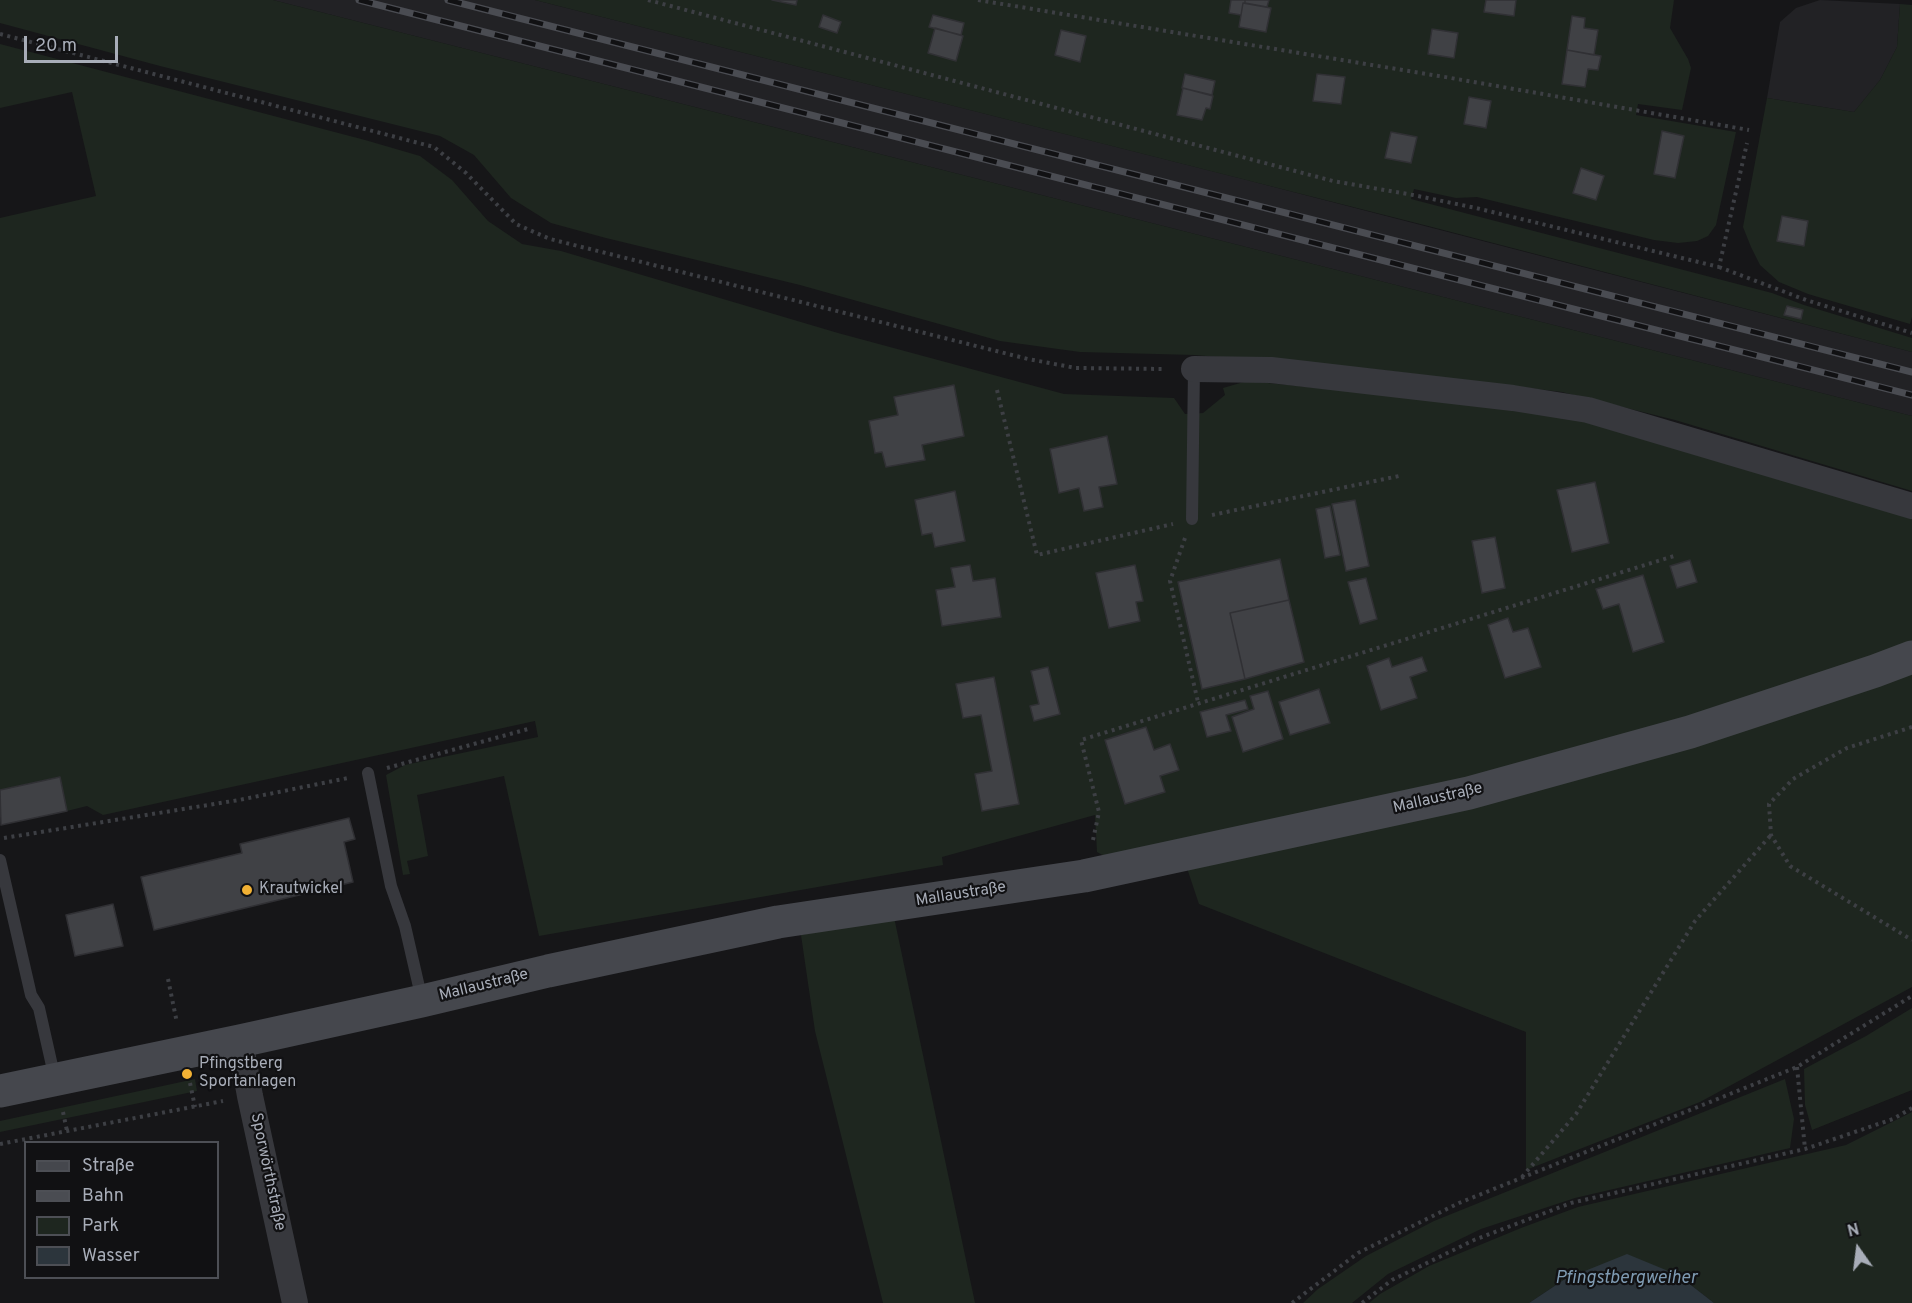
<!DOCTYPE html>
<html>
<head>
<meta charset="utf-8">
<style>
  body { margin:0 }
  #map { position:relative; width:1912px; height:1303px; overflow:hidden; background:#161618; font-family:Overpass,sans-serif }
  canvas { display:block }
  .legend { position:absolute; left:24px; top:1141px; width:195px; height:138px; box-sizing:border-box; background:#111113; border:2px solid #4d4f55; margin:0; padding:8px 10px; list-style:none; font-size:18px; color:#a8adb8 }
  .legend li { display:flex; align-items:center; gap:12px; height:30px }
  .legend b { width:30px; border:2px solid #4d4f55 }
  .north { position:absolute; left:1828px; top:1219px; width:60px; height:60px; -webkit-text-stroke:4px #111113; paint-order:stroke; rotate:346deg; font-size:16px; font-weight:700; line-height:24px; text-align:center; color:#a8adb8 }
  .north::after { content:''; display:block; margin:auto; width:21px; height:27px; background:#a8adb8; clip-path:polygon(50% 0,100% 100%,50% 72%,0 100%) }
  .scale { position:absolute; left:24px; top:36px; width:94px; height:27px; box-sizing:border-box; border:3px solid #a8adb8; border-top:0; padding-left:8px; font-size:18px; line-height:21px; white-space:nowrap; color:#a8adb8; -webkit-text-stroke:4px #111113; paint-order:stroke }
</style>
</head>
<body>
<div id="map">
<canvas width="1912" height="1303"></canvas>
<ul class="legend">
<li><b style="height:8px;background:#45474d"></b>Straße</li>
<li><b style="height:8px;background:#4a4c52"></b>Bahn</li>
<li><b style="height:16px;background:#1e261f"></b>Park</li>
<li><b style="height:16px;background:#2c353c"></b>Wasser</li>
</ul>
<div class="north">N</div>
<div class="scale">20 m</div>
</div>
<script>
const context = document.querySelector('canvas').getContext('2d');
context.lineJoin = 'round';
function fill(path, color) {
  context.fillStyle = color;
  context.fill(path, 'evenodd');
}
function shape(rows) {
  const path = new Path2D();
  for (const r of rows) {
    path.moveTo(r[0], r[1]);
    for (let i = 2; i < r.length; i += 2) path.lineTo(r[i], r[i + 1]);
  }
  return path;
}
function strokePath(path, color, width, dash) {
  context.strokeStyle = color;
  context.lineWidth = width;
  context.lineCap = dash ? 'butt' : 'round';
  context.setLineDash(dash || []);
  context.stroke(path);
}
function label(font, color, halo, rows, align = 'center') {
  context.font = font + ' Overpass,sans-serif';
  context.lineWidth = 4.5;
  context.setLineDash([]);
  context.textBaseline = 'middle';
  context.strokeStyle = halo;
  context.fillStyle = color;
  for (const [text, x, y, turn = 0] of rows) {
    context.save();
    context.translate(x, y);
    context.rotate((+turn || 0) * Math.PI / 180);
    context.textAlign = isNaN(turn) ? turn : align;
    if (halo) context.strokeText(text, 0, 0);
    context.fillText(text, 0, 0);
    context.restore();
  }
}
fill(shape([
  [273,0,535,0,1243,179,1912,352,1912,416],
  [1820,0,1900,4,1897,47,1880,80,1854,112,1767,98,1780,22,1796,8]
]), '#222225');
fill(shape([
  [0,0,273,0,1912,416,1912,491,1675,420,1562,392,1372,369,1194,355,1080,352,1000,341,800,285,606,238,551,223,511,198,474,155,440,136,160,66,0,23],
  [535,0,1674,0,1670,28,1688,59,1691,68,1682,110,1638,104,1636,115,1736,132,1716,225,1708,236,1697,241,1678,243,1654,240,1477,197,1456,198,1414,189,1411,199,1772,293,1804,305,1912,338,1912,352,1428,226],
  [1900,4,1912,5,1912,317,1910,324,1808,294,1779,282,1760,265,1751,247,1743,227,1767,98,1854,112,1880,80,1897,47],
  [0,44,365,140,420,156,452,180,488,221,522,244,561,251,838,333,1064,394,1174,398,1185,414,1203,413,1225,395,1223,388,1247,381,1361,392,1584,418,1912,517,1912,644,1866,662,1492,776,1108,858,1097,852,1095,815,942,857,943,865,539,936,504,776,417,795,428,856,407,861,410,874,403,875,386,775,405,765,538,737,535,721,103,815,87,806,67,811,59,777,0,790,0,218,96,196,72,92,0,108],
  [1912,672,1912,987,1700,1102,1526,1170,1526,1032,1199,904,1187,868],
  [894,917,975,1303,883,1303,815,1031,801,935],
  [1912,1008,1912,1090,1812,1130,1805,1105,1804,1069,1866,1036],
  [195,1079,197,1091,0,1132,0,1121],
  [1785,1079,1794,1119,1790,1148,1575,1198,1481,1229,1388,1274,1352,1303,1303,1303,1318,1289,1366,1256,1434,1221],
  [1912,1112,1912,1303,1714,1303,1678,1275,1565,1279,1529,1303,1369,1303,1380,1294,1429,1266,1521,1228,1578,1207,1846,1145]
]), '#1e261f');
fill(shape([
  [1627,1254,1678,1275,1714,1303,1529,1303,1565,1279]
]), '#2c353c');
const building = shape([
  [772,0,797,0,796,5,772,0],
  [1231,0,1245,0,1245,3,1243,3,1241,15,1229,13,1231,0],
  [1245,0,1269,0,1267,7,1245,3,1245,0],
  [1486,0,1516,0,1514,16,1484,12,1486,0],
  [1243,3,1271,8,1266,32,1239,27,1243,3],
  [823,15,841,22,837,33,819,27,823,15],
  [933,15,964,23,961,35,929,27,933,15],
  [1572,16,1585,18,1584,28,1598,30,1594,55,1567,50,1572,16],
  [935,28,963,36,956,61,928,53,935,28],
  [1432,29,1458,33,1454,58,1428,54,1432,29],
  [1061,30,1086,36,1080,62,1055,55,1061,30],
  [1567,50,1601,56,1598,70,1588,69,1585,87,1562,84,1567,50],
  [1185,74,1215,81,1212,95,1182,88,1185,74],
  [1317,74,1345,77,1341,104,1313,101,1317,74],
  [1183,88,1213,96,1210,109,1206,108,1202,120,1177,115,1183,88],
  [1469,97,1491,101,1486,128,1464,124,1469,97],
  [1662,131,1684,136,1675,178,1654,174,1662,131],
  [1391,132,1417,137,1411,163,1385,158,1391,132],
  [1581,168,1604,176,1596,200,1573,193,1581,168],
  [1782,216,1808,221,1804,246,1777,241,1782,216],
  [1787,306,1803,310,1801,319,1784,315,1787,306],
  [954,385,964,436,922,445,925,460,886,467,882,452,875,453,869,421,898,415,894,397,954,385],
  [1107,436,1117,484,1099,487,1103,507,1084,511,1079,488,1059,493,1050,449,1107,436],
  [1595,482,1609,543,1572,552,1557,490,1595,482],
  [955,491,965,541,935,547,932,533,922,535,915,500,955,491],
  [1355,500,1369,566,1346,571,1332,504,1355,500],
  [1330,506,1340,555,1325,558,1316,509,1330,506],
  [1495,537,1505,588,1482,593,1472,541,1495,537],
  [1280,559,1289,600,1230,613,1245,679,1202,689,1178,582,1280,559],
  [1690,560,1697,582,1677,588,1670,566,1690,560],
  [970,565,973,581,995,578,1001,617,942,626,936,590,955,587,951,568,970,565],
  [1135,565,1143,601,1136,602,1140,621,1109,628,1096,573,1135,565],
  [1643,575,1664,642,1633,652,1619,604,1603,609,1596,589,1643,575],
  [1366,578,1377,619,1360,624,1348,582,1366,578],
  [1289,600,1304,662,1245,679,1230,613,1289,600],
  [1508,618,1513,632,1528,628,1541,667,1505,678,1488,625,1508,618],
  [1422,657,1427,671,1410,677,1417,698,1381,710,1367,666,1389,658,1392,667,1422,657],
  [1048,667,1060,714,1034,721,1030,706,1039,704,1031,671,1048,667],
  [994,677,1019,804,982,811,975,774,992,771,981,715,963,718,956,684,994,677],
  [1319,689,1330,723,1290,735,1279,702,1319,689],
  [1268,691,1283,739,1243,752,1232,717,1254,709,1250,696,1268,691],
  [1245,700,1248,709,1226,715,1231,731,1207,737,1200,712,1245,700],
  [1146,727,1154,750,1170,744,1179,770,1160,776,1165,792,1125,804,1105,740,1146,727],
  [60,777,67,811,1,825,0,790,60,777],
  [349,818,355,839,344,842,353,882,154,930,141,877,242,853,240,844,349,818],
  [113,904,123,946,75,956,66,915,113,904]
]);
fill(building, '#404145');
strokePath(building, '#303034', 1.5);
strokePath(shape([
  [648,0,1333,181,1413,195,1476,208,1719,267,1747,143],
  [978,0,1451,78,1749,130],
  [0,34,434,147,466,173,516,224,550,239,1028,359,1076,368,1165,369],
  [1719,267,1806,300,1912,333],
  [997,390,1037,555,1173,524],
  [1212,515,1399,476],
  [1185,538,1170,581,1198,702],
  [1912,727,1847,748,1793,779,1769,804,1771,835,1790,866,1912,940],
  [387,768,528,729],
  [4,838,239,800,348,778],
  [1093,840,1099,812,1081,740,1674,556],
  [168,979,177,1023],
  [1797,1067,1805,1149],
  [190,1083,195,1107],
  [63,1112,67,1131],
  [0,1144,223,1101],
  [1522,1177,1576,1114,1695,921,1771,835],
  [1292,1303,1358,1253,1459,1203,1797,1067,1912,996],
  [1362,1303,1392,1280,1474,1240,1571,1203,1805,1149,1893,1119,1912,1108]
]), '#3d3f44', 4, [3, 4.5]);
strokePath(shape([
  [1192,519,1194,369],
  [368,773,391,886,405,926,422,1000],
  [0,860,31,995,39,1008,55,1079]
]), '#37383d', 12);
strokePath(shape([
  [1194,369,1271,370,1513,398,1588,410,1912,506],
  [240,1041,250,1096,295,1303]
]), '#37383d', 26);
strokePath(shape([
  [0,1091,240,1041,422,1001,548,971,778,922,1084,876,1469,793,1690,732,1875,671,1912,657]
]), '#45474d', 33);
const rail = shape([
  [359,0,1912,395],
  [448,0,1912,372]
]);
strokePath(rail, '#4a4c52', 7);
strokePath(rail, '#111113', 4.5, [14]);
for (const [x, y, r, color] of [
  [247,890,6,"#f2b134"],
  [187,1074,6,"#f2b134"]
]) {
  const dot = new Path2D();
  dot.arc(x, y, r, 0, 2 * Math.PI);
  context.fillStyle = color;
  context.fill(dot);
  strokePath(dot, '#111113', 2);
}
label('16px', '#a8adb8', '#111113', [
  ["Mallaustraße",1438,799,-13],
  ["Mallaustraße",961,895,-9],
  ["Mallaustraße",484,986,-14],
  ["Sporwörthstraße",267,1172,78]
]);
label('16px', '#a8adb8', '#111113', [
  ["Krautwickel",259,890],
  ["Pfingstberg",199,1065],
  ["Sportanlagen",199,1083]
], 'left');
label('italic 18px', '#7f9bb3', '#111113', [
  ["Pfingstbergweiher",1626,1279]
]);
</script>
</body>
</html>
